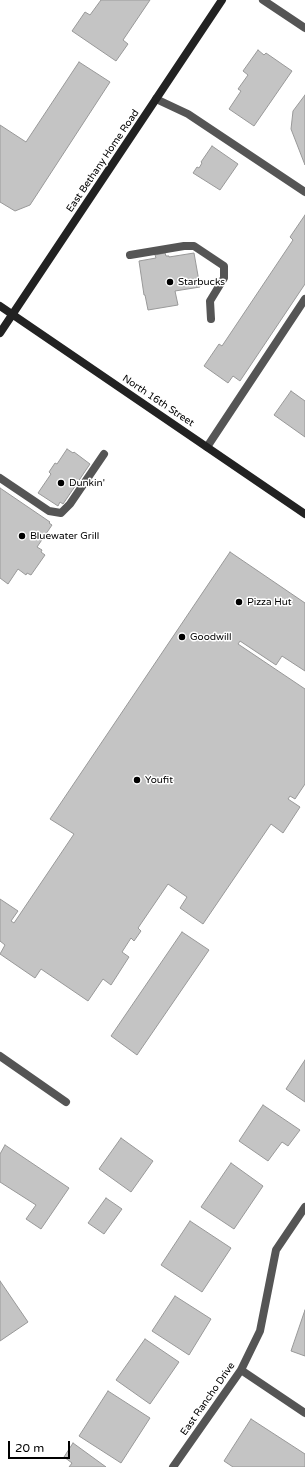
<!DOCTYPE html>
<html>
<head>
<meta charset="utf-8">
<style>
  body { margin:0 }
  #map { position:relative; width:305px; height:1467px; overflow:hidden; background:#fff; font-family:"Varela Round",sans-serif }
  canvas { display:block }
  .scale { position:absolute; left:8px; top:1441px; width:62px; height:18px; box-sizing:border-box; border:2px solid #000; border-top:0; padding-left:5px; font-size:12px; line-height:14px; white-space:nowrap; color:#000; -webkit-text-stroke:3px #fff; paint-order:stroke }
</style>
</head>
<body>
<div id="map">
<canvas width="305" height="1467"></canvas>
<div class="scale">20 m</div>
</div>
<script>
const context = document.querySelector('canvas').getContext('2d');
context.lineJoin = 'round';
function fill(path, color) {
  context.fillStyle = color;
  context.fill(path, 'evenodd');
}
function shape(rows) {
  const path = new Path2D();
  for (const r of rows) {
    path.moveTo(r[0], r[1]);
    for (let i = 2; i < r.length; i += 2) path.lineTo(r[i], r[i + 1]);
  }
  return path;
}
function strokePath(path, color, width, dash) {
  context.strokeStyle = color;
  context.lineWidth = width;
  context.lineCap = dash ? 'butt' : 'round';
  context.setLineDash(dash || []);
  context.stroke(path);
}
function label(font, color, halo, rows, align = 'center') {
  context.font = font + ' "Varela Round",sans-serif';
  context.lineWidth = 3;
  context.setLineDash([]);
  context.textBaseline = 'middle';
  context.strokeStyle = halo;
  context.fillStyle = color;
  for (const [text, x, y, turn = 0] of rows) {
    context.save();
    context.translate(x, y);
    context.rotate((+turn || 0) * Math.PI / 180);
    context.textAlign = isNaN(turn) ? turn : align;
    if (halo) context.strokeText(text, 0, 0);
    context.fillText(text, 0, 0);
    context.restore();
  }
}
const building = shape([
  [101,0,150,0,123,40,128,44,116,61,72,31,85,12,90,15,101,0],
  [258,50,264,55,266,53,292,71,254,126,229,109,241,91,238,89,248,75,243,71,258,50],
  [79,62,110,82,30,205,15,211,0,202,0,125,26,142,79,62],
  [305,95,305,165,291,129,293,111,305,95],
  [212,146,238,164,220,190,193,173,197,167,199,168,202,163,201,162,212,146],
  [305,215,305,284,240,381,233,376,228,383,204,366,219,344,222,346,293,240,290,237,305,215],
  [165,253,166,256,169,256,169,257,194,253,200,287,175,291,178,305,148,310,145,295,144,295,139,261,156,258,155,255,165,253],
  [291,391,305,401,305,437,274,415,291,391],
  [67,449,73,453,74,452,90,464,63,504,60,502,58,506,38,493,51,474,49,472,55,463,57,464,67,449],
  [0,488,50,522,49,523,52,525,37,547,42,550,41,552,45,555,31,575,27,573,26,575,18,569,8,584,0,578,0,488],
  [230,552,305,603,305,671,282,656,276,665,240,641,238,644,305,689,305,784,295,799,290,796,288,799,300,807,283,833,271,824,203,924,180,908,187,897,168,884,138,928,141,931,134,941,131,938,122,952,129,957,111,985,103,979,88,1001,41,969,35,978,0,954,5,945,0,941,0,899,18,911,11,921,14,923,74,834,50,819,230,552],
  [182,932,209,950,137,1055,111,1036,182,932],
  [305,1060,305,1102,286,1089,305,1060],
  [263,1105,300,1130,288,1146,282,1142,268,1161,239,1141,263,1105],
  [121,1138,153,1161,131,1192,99,1169,121,1138],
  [5,1145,69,1188,41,1229,26,1219,36,1205,0,1182,0,1154,5,1145],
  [231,1163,263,1186,234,1229,201,1207,231,1163],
  [106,1198,122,1209,104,1234,88,1223,106,1198],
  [190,1221,231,1248,202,1292,161,1265,190,1221],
  [0,1281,28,1322,0,1341,0,1281],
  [175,1296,211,1319,189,1355,152,1331,175,1296],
  [305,1310,305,1356,291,1351,305,1310],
  [145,1339,179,1362,150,1404,116,1380,145,1339],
  [108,1391,150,1418,121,1463,79,1436,108,1391],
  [251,1419,305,1454,305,1467,233,1467,224,1461,251,1419],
  [73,1443,106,1467,69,1467,72,1463,64,1457,73,1443]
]);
fill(building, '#c4c4c4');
strokePath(building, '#999', 1);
strokePath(shape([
  [156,99,188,114,305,192],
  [130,255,184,246,194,246,224,266,224,278,210,301,211,319],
  [207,447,305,299],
  [0,478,49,511,61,513,70,504,104,454]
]), '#555', 8);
strokePath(shape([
  [263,0,305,28],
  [0,1056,66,1102],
  [241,1370,305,1413],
  [173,1467,241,1370,260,1331,276,1250,305,1207]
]), '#555', 8);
strokePath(shape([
  [0,306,305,514],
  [0,333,222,0]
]), '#222', 8);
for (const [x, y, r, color] of [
  [170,282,4,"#000"],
  [61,483,4,"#000"],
  [22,536,4,"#000"],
  [239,602,4,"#000"],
  [182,637,4,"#000"],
  [137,780,4,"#000"]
]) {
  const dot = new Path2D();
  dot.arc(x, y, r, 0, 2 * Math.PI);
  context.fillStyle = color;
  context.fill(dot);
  strokePath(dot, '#fff', 1.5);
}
label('10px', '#000', '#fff', [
  ["East Bethany Home Road",103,161,-56],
  ["North 16th Street",158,401,34],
  ["East Rancho Drive",208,1399,-55]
]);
label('10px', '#000', '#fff', [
  ["Starbucks",178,282],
  ["Dunkin'",69,483],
  ["Bluewater Grill",30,536],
  ["Pizza Hut",247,602],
  ["Goodwill",190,637],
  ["Youfit",145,780]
], 'left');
</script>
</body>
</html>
